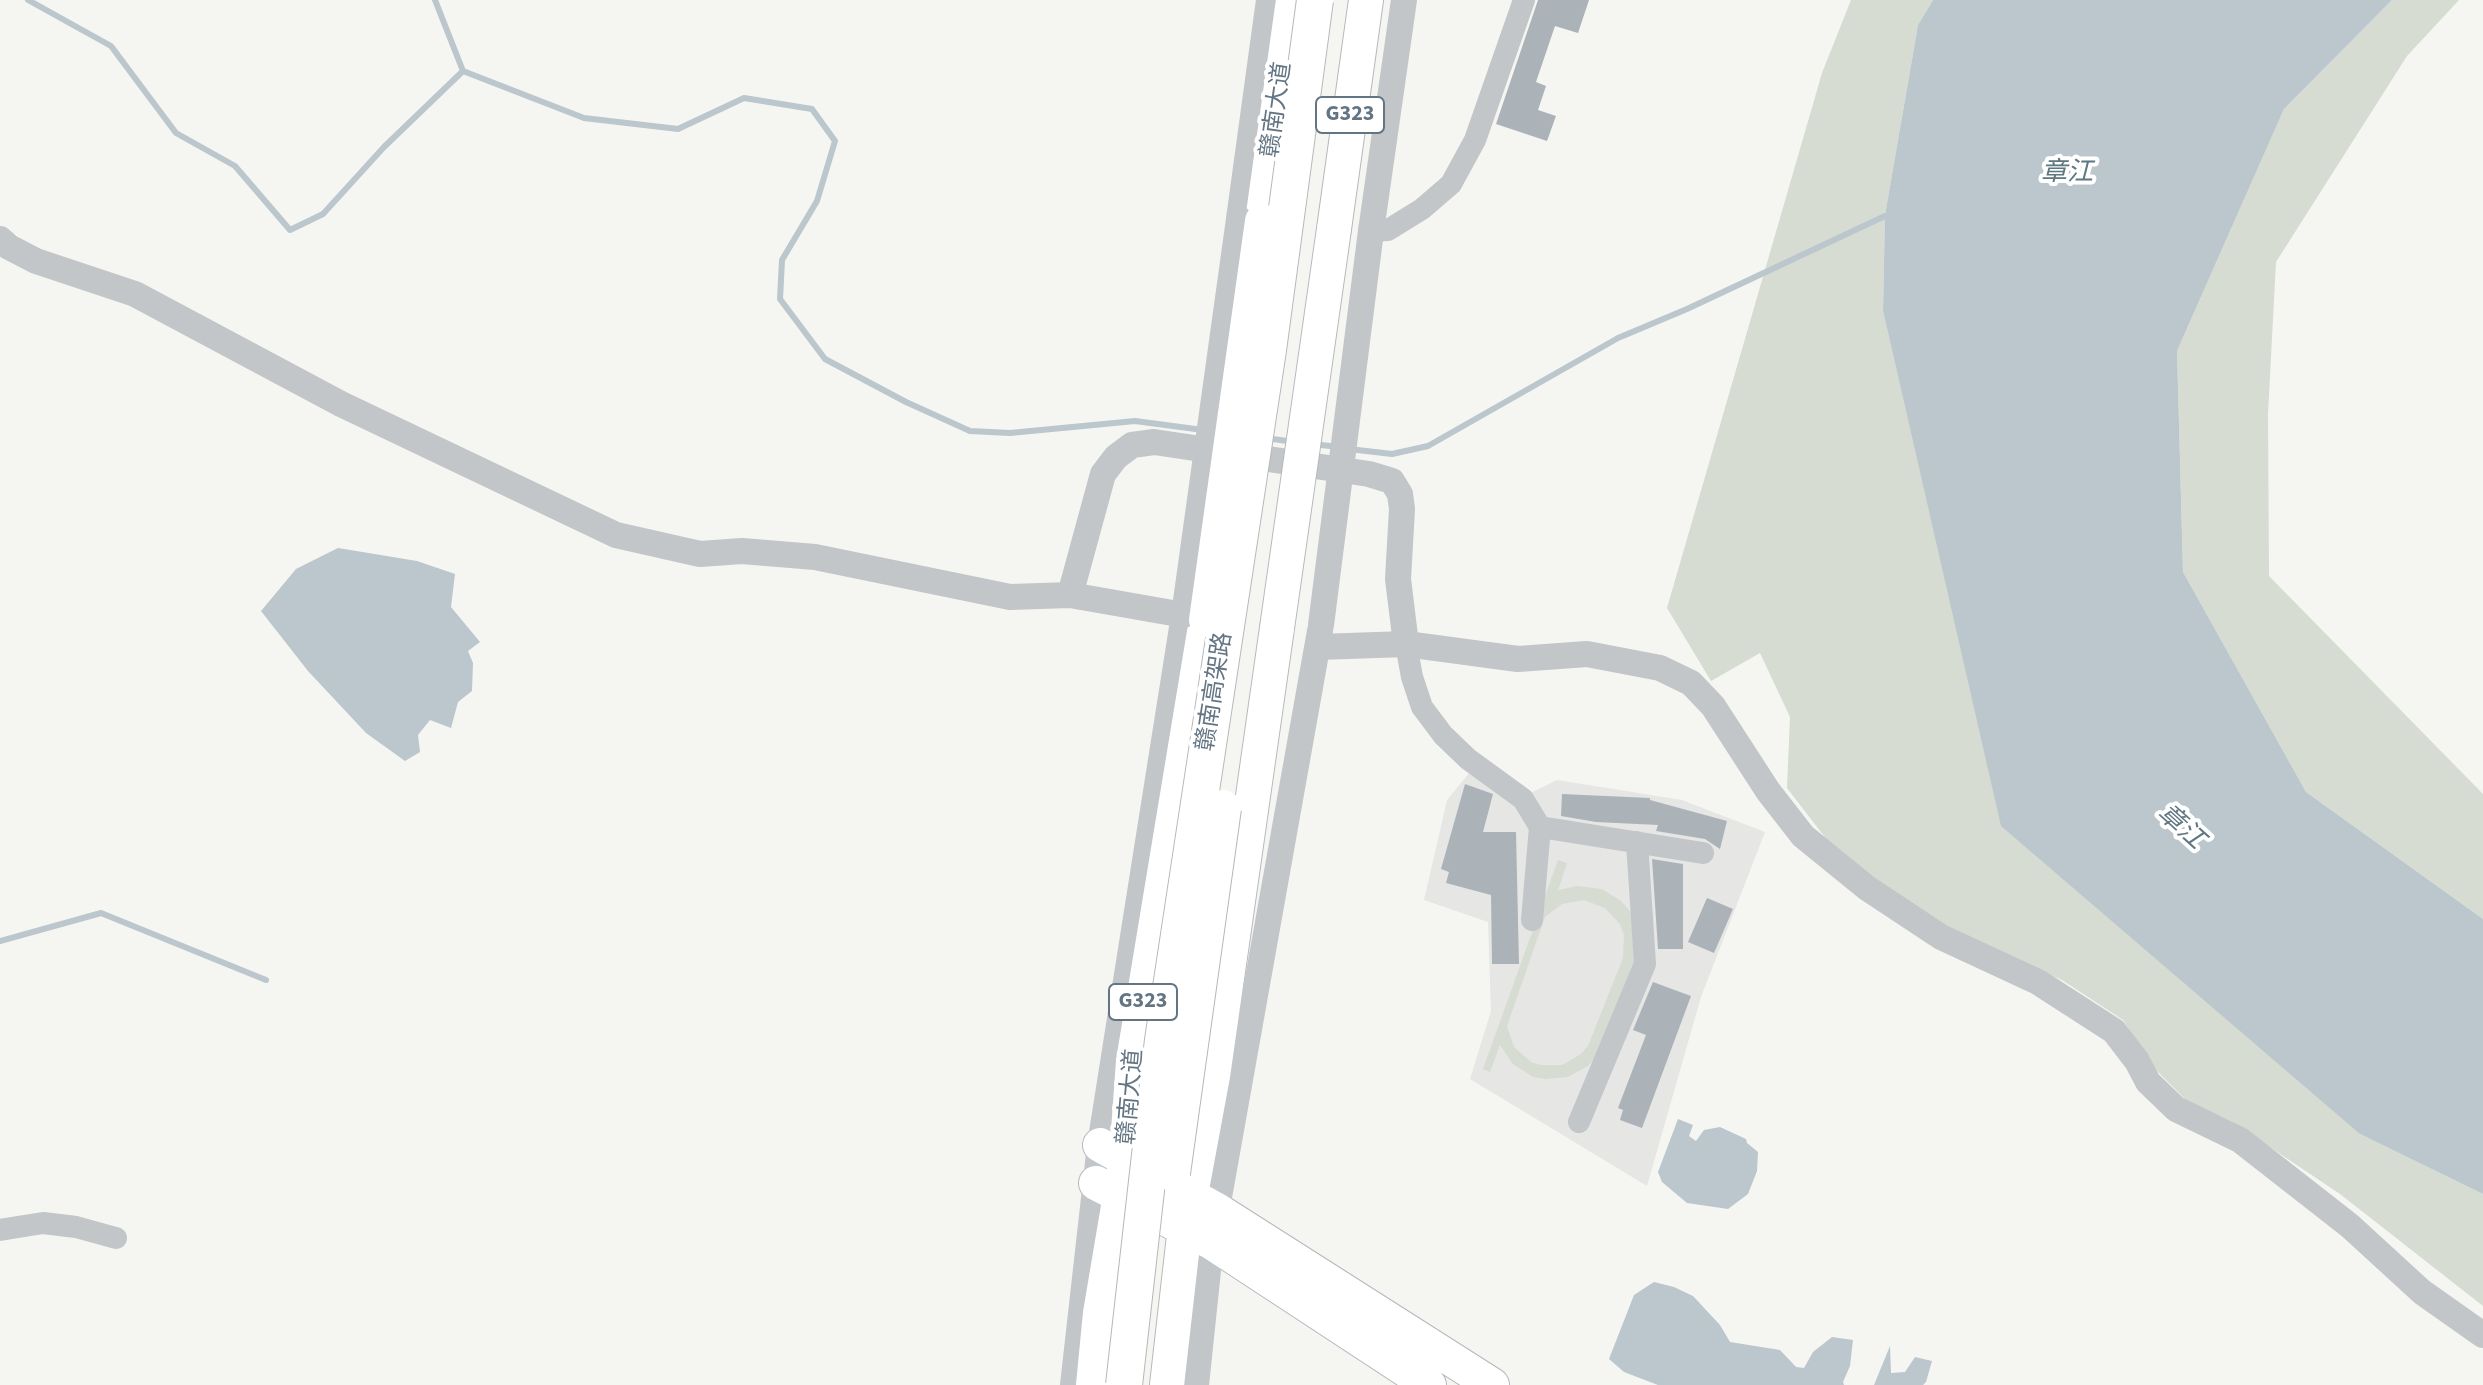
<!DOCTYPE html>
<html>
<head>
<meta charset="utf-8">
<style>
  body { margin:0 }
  canvas { display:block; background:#f5f5f1 }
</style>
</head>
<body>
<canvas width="2483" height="1385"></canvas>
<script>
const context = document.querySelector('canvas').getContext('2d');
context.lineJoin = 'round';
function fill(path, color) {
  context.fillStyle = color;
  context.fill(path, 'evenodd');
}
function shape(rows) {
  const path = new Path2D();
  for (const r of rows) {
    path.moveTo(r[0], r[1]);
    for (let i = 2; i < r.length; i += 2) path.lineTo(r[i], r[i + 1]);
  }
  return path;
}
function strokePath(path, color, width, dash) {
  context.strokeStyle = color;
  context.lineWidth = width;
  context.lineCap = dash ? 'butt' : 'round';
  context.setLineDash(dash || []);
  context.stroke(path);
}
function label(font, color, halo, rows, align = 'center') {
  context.font = font + ' "Source Sans 3","Noto Sans SC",sans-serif';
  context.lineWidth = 8;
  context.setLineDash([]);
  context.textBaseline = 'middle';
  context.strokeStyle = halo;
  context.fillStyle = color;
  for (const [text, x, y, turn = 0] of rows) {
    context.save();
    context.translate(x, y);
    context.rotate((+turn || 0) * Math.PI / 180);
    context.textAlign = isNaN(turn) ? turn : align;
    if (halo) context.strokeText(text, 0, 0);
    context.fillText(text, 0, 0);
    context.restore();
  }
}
fill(shape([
  [1470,772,1516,800,1557,780,1682,800,1765,832,1701,997,1647,1186,1470,1079,1491,1011,1488,922,1424,900,1447,800]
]), '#e6e6e4');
fill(shape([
  [1851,0,1933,0,1918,25,1885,215,1883,310,2360,1134,2483,1194,2483,1306,2340,1194,2231,1121,2189,1103,2156,1070,2123,1020,2062,980,1954,933,1916,911,1834,849,1787,788,1790,717,1760,653,1711,681,1667,608,1822,73],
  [2392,0,2459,0,2407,56,2276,262,2268,414,2269,576,2483,794,2483,919,2306,792,2183,572,2177,351,2284,109],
  [1558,860,1567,863,1558,890,1577,886,1602,889,1621,901,1629,910,1635,920,1640,954,1596,1057,1588,1066,1568,1077,1545,1079,1533,1077,1513,1064,1500,1045,1490,1072,1483,1069],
  [1584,900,1605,908,1620,924,1624,935,1623,958,1588,1046,1581,1054,1562,1065,1541,1065,1531,1062,1514,1047,1507,1026,1545,917,1562,904]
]), '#d6dcd2');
fill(shape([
  [1933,0,2392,0,2284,109,2177,351,2183,572,2306,792,2483,919,2483,1194,2360,1134,2001,826,1883,310,1885,215,1918,25],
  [338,548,417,561,455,574,451,607,480,642,468,651,473,663,472,691,458,702,451,728,430,720,418,735,420,752,405,761,366,733,308,671,261,611,296,569],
  [1678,1119,1693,1125,1689,1136,1696,1141,1704,1130,1720,1127,1746,1139,1747,1143,1758,1152,1757,1171,1748,1194,1728,1209,1687,1203,1662,1182,1658,1172],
  [1654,1282,1674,1287,1693,1296,1720,1325,1730,1342,1780,1350,1796,1367,1804,1368,1813,1352,1832,1337,1853,1340,1850,1366,1843,1382,1844,1385,1658,1385,1624,1372,1609,1359,1634,1295],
  [1890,1346,1891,1373,1905,1372,1915,1357,1932,1361,1926,1382,1923,1385,1874,1385]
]), '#bbc7cc');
strokePath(shape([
  [28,0,111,46,176,133,235,166,290,230,323,214,384,147,463,71],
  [435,0,463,71,584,118,678,129,744,98,812,109,835,141,817,201,782,260,780,299,825,359,906,402,970,431,1010,433,1135,421,1203,430],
  [1266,438,1294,442],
  [1313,444,1338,447],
  [1349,449,1392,454,1428,446,1618,338,1687,309,1885,216,1889,216],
  [0,941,101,913,266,980]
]), '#bbc7cc', 6);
fill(shape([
  [1538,0,1589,0,1578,33,1555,26,1536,82,1546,86,1538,110,1556,116,1547,141,1496,124],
  [1465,784,1493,794,1483,832,1516,832,1519,964,1492,964,1491,895,1446,883,1449,872,1441,869],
  [1562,794,1650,798,1650,800,1727,821,1720,849,1705,839,1656,831,1658,825,1596,822,1561,816],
  [1652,859,1683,864,1683,949,1658,949],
  [1707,898,1733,909,1714,953,1688,942],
  [1653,982,1691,996,1642,1128,1620,1120,1623,1110,1618,1108,1646,1035,1633,1030]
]), '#abb3b8');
const primary = shape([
  [1262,221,1293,0],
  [1334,229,1366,0],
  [1100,1145,1217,1210,1492,1385],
  [1096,1183,1211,1242,1429,1385],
  [1093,1385,1100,1313,1126,1159,1133,1061,1206,620],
  [1167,1385,1185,1227,1213,1076,1277,628]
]);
strokePath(primary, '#b5b9bd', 36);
strokePath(shape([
  [1371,231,1388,230,1422,209,1451,184,1475,140,1524,0],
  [1406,644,1412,677,1422,707,1443,735,1468,759,1523,799,1540,827,1532,920],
  [1540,827,1703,853],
  [1579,1122,1645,964,1637,842],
  [0,1230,43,1223,76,1227,116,1238]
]), '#c2c6c9', 22);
strokePath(shape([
  [1239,219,1269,0],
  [1371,231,1404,0],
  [0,239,9,247,36,261,135,294,341,404,616,535,700,554,742,551,815,557,1010,597,1070,595,1184,615,1100,1145,1073,1385],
  [1070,595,1103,474,1116,457,1132,445,1154,442,1369,474,1392,481,1400,494,1402,509,1398,579,1406,644],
  [1318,647,1406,644,1518,659,1587,654,1660,668,1691,683,1713,706,1768,791,1803,836,1867,888,1941,937,2038,982,2114,1031,2137,1061,2148,1082,2176,1109,2240,1140,2350,1226,2422,1292,2483,1335],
  [1196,1385,1211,1242,1320,631]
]), '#c2c6c9', 26);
strokePath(primary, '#fff', 34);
const primaryBridge = shape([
  [1206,620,1262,221],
  [1277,628,1334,229]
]);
const trunkBridge = shape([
  [1172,1173,1223,808],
  [1124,1385,1163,1040,1268,350,1315,0]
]);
strokePath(primaryBridge, '#b5b9bd', 36, []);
strokePath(trunkBridge, '#b5b8bb', 38, []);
strokePath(shape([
  [1184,615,1239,219],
  [1321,625,1371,231]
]), '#c2c6c9', 26);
strokePath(primaryBridge, '#fff', 34);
strokePath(trunkBridge, '#fff', 36);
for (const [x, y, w] of [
  [1350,115,68],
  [1143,1002,68]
]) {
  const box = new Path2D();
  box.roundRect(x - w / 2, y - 18, w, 36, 6);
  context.fillStyle = '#fff';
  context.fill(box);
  strokePath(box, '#637583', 2);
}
label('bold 22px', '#637583', null, [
  ["G323",1350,115],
  ["G323",1143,1002]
]);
label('24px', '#637583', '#fff', [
  ["赣南大道",1278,110,-82],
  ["赣南高架路",1216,692,-81],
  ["赣南大道",1132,1097,-85]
]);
label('italic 26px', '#5e7781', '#fff', [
  ["章江",2067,174],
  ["章江",2180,828,42]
]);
</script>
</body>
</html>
